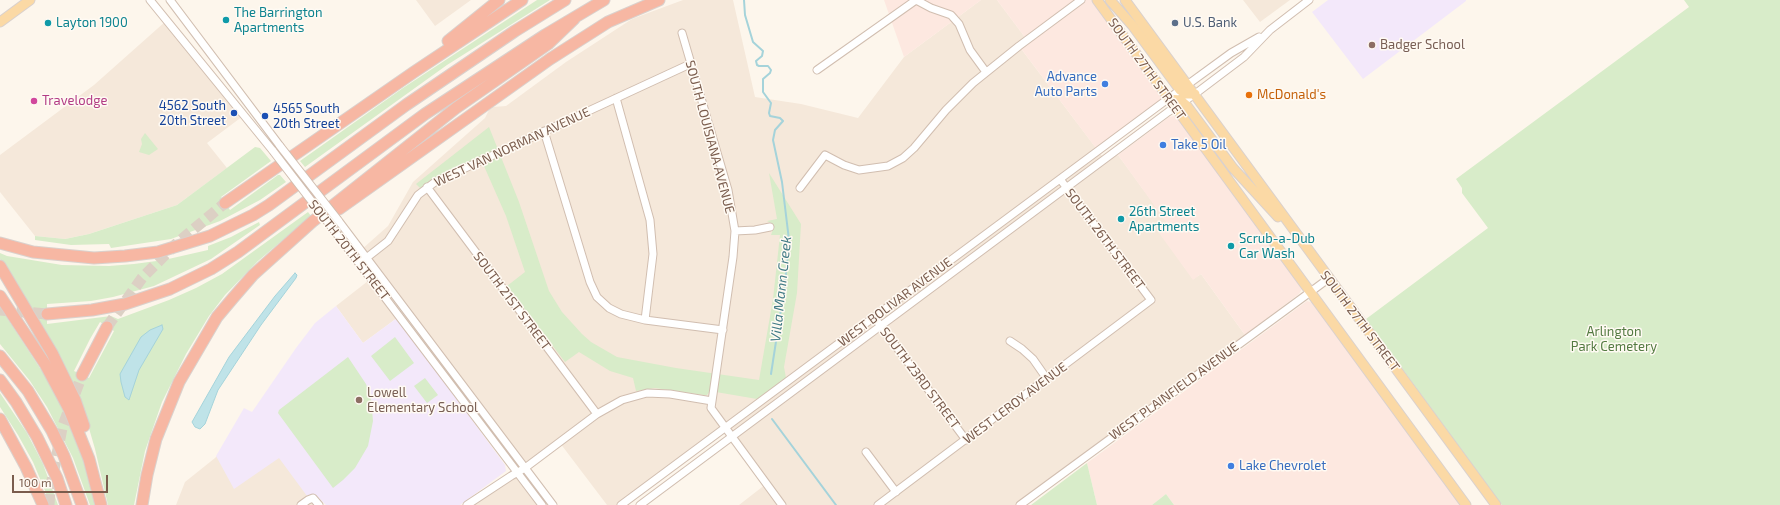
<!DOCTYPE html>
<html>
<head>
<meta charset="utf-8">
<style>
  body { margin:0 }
  #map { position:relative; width:1780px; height:505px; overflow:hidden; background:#fdf6ec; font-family:"Exo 2",sans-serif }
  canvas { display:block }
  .scale { position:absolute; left:12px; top:475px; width:96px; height:18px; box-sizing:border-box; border:2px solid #7a5c4d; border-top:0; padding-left:5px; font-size:12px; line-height:14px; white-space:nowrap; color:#7a5c4d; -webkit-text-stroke:3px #fffaf3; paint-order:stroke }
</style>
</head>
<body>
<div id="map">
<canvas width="1780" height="505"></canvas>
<div class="scale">100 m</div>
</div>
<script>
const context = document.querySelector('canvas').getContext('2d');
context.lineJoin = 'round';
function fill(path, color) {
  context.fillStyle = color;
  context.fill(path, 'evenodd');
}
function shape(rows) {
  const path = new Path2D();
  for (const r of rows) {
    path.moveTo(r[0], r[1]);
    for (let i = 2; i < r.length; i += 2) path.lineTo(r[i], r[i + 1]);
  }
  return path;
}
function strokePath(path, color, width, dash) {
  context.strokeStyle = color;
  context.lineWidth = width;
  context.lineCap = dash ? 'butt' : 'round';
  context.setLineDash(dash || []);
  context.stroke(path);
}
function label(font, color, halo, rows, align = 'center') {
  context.font = font + ' "Exo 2",sans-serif';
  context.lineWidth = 3;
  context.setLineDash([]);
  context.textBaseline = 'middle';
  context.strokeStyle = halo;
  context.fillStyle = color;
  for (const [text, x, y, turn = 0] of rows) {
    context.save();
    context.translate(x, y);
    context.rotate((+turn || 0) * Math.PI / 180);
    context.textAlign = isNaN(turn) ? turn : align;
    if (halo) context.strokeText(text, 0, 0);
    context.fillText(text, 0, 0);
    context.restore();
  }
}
fill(shape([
  [416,0,471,0,435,26],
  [683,0,733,0,755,97,801,104,858,118,904,57,981,0,997,0,1027,40,1019,46,1105,160,1118,155,1170,226,1160,233,1193,279,1201,274,1245,335,1019,505,739,505,766,484,725,428,621,505,607,505,560,443,526,468,553,505,467,505,525,469,361,250,388,226,413,182,485,118,489,110,493,107,506,106,566,62,632,19],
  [1243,0,1290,0,1260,22],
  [166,21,243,116,207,143,227,168,177,205,89,234,65,239,35,236,0,192,0,155,94,85],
  [368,281,397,318,363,343,336,306],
  [251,420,319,505,176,505,185,482,215,458]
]), '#f5e8da');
fill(shape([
  [884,0,981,0,904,57],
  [997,0,1097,0,1168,99,1098,151,1019,46,1027,40],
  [1175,116,1177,117,1302,289,1299,294,1245,335,1201,274,1193,280,1159,233,1169,226,1118,155,1169,117],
  [1307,301,1314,303,1461,505,1174,505,1166,494,1152,505,1097,505,1087,463]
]), '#fde8e0');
fill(shape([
  [1328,0,1466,0,1466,1,1363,79,1312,12],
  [336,306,363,343,397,318,505,465,506,471,460,505,326,505,316,495,307,496,279,458,234,489,216,456,244,408,252,412,296,348,315,323]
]), '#f3e8fa');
fill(shape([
  [537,0,550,0,447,65,305,167,300,161,403,88],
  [1684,0,1780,0,1780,505,1502,505,1366,319,1488,228,1462,193,1462,188,1456,179,1689,7],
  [489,127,519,202,549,291,562,312,582,334,591,342,617,357,676,368,759,380,773,299,780,235,771,235,773,229,771,223,767,221,777,219,769,173,801,224,797,293,784,367,786,378,757,399,710,391,707,395,704,395,655,388,636,391,633,378,610,371,579,352,565,362,507,286,525,272,506,216,480,157,432,179,420,188,416,184],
  [145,133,158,149,149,155,139,152,142,144,141,139],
  [255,147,260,148,271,161,221,197,230,210,278,175,280,175,286,182,260,200,220,221,171,239,111,248,109,244,71,245,35,240,35,236,65,239,89,234,177,205],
  [308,212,311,216,258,261,225,295,209,316,186,354,162,402,145,451,134,505,108,505,95,449,86,418,21,291,0,259,0,253,7,256,62,265,109,266,134,264,164,260,208,250,208,246,231,237,259,222,260,225,211,259,154,286,113,297,91,301,47,304,47,324,111,316,118,319,169,300,196,288,222,274],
  [100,322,114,331,89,378,74,371,90,339],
  [0,307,51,385,64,413,83,460,95,505,90,505,73,458,47,407,30,381,0,344],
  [395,337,414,363,390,381,371,356],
  [348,357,366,384,371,399,373,421,368,446,355,468,343,480,333,488,278,413,279,410],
  [425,378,438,395,427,403,414,386],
  [0,393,27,433,43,464,58,505,51,505,33,462,18,435,0,407],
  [1087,463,1097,505,1031,505],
  [1166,494,1174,505,1152,505]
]), '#d8ecc9');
const water = shape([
  [295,273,297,275,296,278,261,325,218,390,205,424,200,429,195,427,192,422,229,357,275,296,295,273],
  [162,325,163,329,139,370,129,400,125,397,121,382,120,374,141,337,150,330,162,325]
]);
fill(water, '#bfe3e8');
strokePath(water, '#a5d3da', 1);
strokePath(shape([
  [744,0,745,15,753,42,763,51,762,56,756,61,757,65,759,66,768,66,771,70,770,73,763,79,763,92,771,103,769,113,770,116,780,118,783,121,775,130,773,140,782,182,789,240,785,283,771,374],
  [772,419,836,505]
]), '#a5d3da', 2);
strokePath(shape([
  [0,310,47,314],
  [107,327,142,278,176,244,225,203],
  [49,505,50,491,62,428,82,375]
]), '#dcd0c4', 11, [11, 5.5]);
const minor = shape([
  [150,0,273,151],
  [170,0,280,146],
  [916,0,931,8,951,15,959,24,970,50,986,72],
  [682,33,728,190,735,231,733,257,711,408,782,505],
  [817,70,916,0],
  [616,98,650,220,653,254,645,320],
  [544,131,590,282,597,297,609,308,621,314,645,320,723,330],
  [427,187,597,414],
  [800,188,825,155,844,165,859,170,888,166,903,158,914,148,946,110,973,83,1019,46,1081,0],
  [338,220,553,505],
  [330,225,542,505],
  [735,231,755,230,770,227],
  [360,263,388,241,418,195,435,182,690,64],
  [874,317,966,440],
  [1010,341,1022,349,1033,359,1047,379],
  [866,452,896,492],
  [301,505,308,500,313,498,319,505],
  [467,505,511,476,525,468,597,414,622,400,647,393,670,394,712,401],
  [621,505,1161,104,1231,53,1259,37],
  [640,505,1168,112,1195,94,1244,57,1270,30,1309,0],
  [878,505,1151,300,1060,179],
  [1020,505,1328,279]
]);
const major = shape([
  [1097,0,1466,505],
  [1110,0,1132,25,1180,90,1186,94,1195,94],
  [1125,0,1496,505],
  [0,22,30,0],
  [1168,99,1180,100,1187,106,1233,168,1278,217]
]);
const highway = shape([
  [448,41,499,0],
  [225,203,414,72,522,0],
  [339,209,550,59,608,22,659,0],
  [0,243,33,252,94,258,125,256,158,252,210,236,253,215,269,205,406,105,515,31,565,0],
  [0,266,52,353,75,400,84,426],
  [0,296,45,364,69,409,89,459,101,505],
  [47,314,92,310,125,304,170,289,211,269,238,252,425,114,545,35,604,0],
  [0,356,28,391,52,431,64,456,82,505],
  [82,375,107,327],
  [0,380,16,402,37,437,57,478,66,505],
  [0,419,26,467,43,505],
  [142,505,147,475,156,439,179,382,217,317,233,298,253,275,312,222,456,108,548,44,574,19]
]);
strokePath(minor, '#d1beb0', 9);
strokePath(major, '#dad1cd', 11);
strokePath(highway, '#dad1cd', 13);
strokePath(minor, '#fff', 7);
strokePath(major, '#fbd9a5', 9);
strokePath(highway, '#f7b7a3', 11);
const minorBridge = shape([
  [280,146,338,220],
  [273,151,330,225]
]);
strokePath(minorBridge, '#d1beb0', 9, []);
strokePath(minorBridge, '#fff', 7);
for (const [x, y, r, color] of [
  [226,20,4,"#0f9aa8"],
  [48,23,4,"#0f9aa8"],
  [1175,23,4,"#5c6f8a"],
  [1372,45,4,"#8d6e63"],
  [1105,84,4,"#3f7fe0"],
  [1249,95,4,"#e8710a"],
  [34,101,4,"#d1479c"],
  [234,113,4,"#1a4fb4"],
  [265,116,4,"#1a4fb4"],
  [1163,145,4,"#3f7fe0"],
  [1121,219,4,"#0f9aa8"],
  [1231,246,4,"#0f9aa8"],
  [359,400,4,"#8d6e63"],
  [1231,466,4,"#3f7fe0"]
]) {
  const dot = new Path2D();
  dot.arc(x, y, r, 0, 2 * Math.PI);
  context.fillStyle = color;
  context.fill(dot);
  strokePath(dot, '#fffaf3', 1.5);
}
label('13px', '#0d838f', '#fffaf3', [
  ["The Barrington",234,13],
  ["Apartments",234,28],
  ["Layton 1900",56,23],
  ["26th Street",1129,212],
  ["Apartments",1129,227],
  ["Scrub-a-Dub",1239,239],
  ["Car Wash",1239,254]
], 'left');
label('13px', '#4e5e75', '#fffaf3', [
  ["U.S. Bank",1183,23]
], 'left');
label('13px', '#785e54', '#fffaf3', [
  ["Badger School",1380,45],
  ["Lowell",367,393],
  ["Elementary School",367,408]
], 'left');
label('13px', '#7a5c4d', '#fffaf3', [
  ["SOUTH 27TH STREET",1147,69,54],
  ["SOUTH LOUISIANA AVENUE",710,137,75],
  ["WEST VAN NORMAN AVENUE",512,147,-25],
  ["SOUTH 26TH STREET",1105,239,53],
  ["SOUTH 20TH STREET",349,250,52],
  ["SOUTH 21ST STREET",512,301,53],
  ["WEST BOLIVAR AVENUE",895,302,-37],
  ["SOUTH 27TH STREET",1360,321,53],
  ["SOUTH 23RD STREET",920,378,53],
  ["WEST PLAINFIELD AVENUE",1174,391,-36],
  ["WEST LEROY AVENUE",1015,403,-37]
]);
label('13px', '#366cbe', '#fffaf3', [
  ["Advance",1097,77,"right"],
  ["Auto Parts",1097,92,"right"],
  ["Take 5 Oil",1171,145],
  ["Lake Chevrolet",1239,466]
], 'left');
label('13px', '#c56008', '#fffaf3', [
  ["McDonald's",1257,95]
], 'left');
label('13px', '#b23c85', '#fffaf3', [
  ["Travelodge",42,101]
], 'left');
label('13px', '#164399', '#fffaf3', [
  ["4562 South",226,106],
  ["20th Street",226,121],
  ["4565 South",273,109,"left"],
  ["20th Street",273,124,"left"]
], 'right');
label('13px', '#537a41', '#fffaf3', [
  ["Arlington",1614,332],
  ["Park Cemetery",1614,347]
]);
label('italic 14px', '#437c86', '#fffaf3', [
  ["Villa Mann Creek",781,289,-84]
]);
</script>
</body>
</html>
